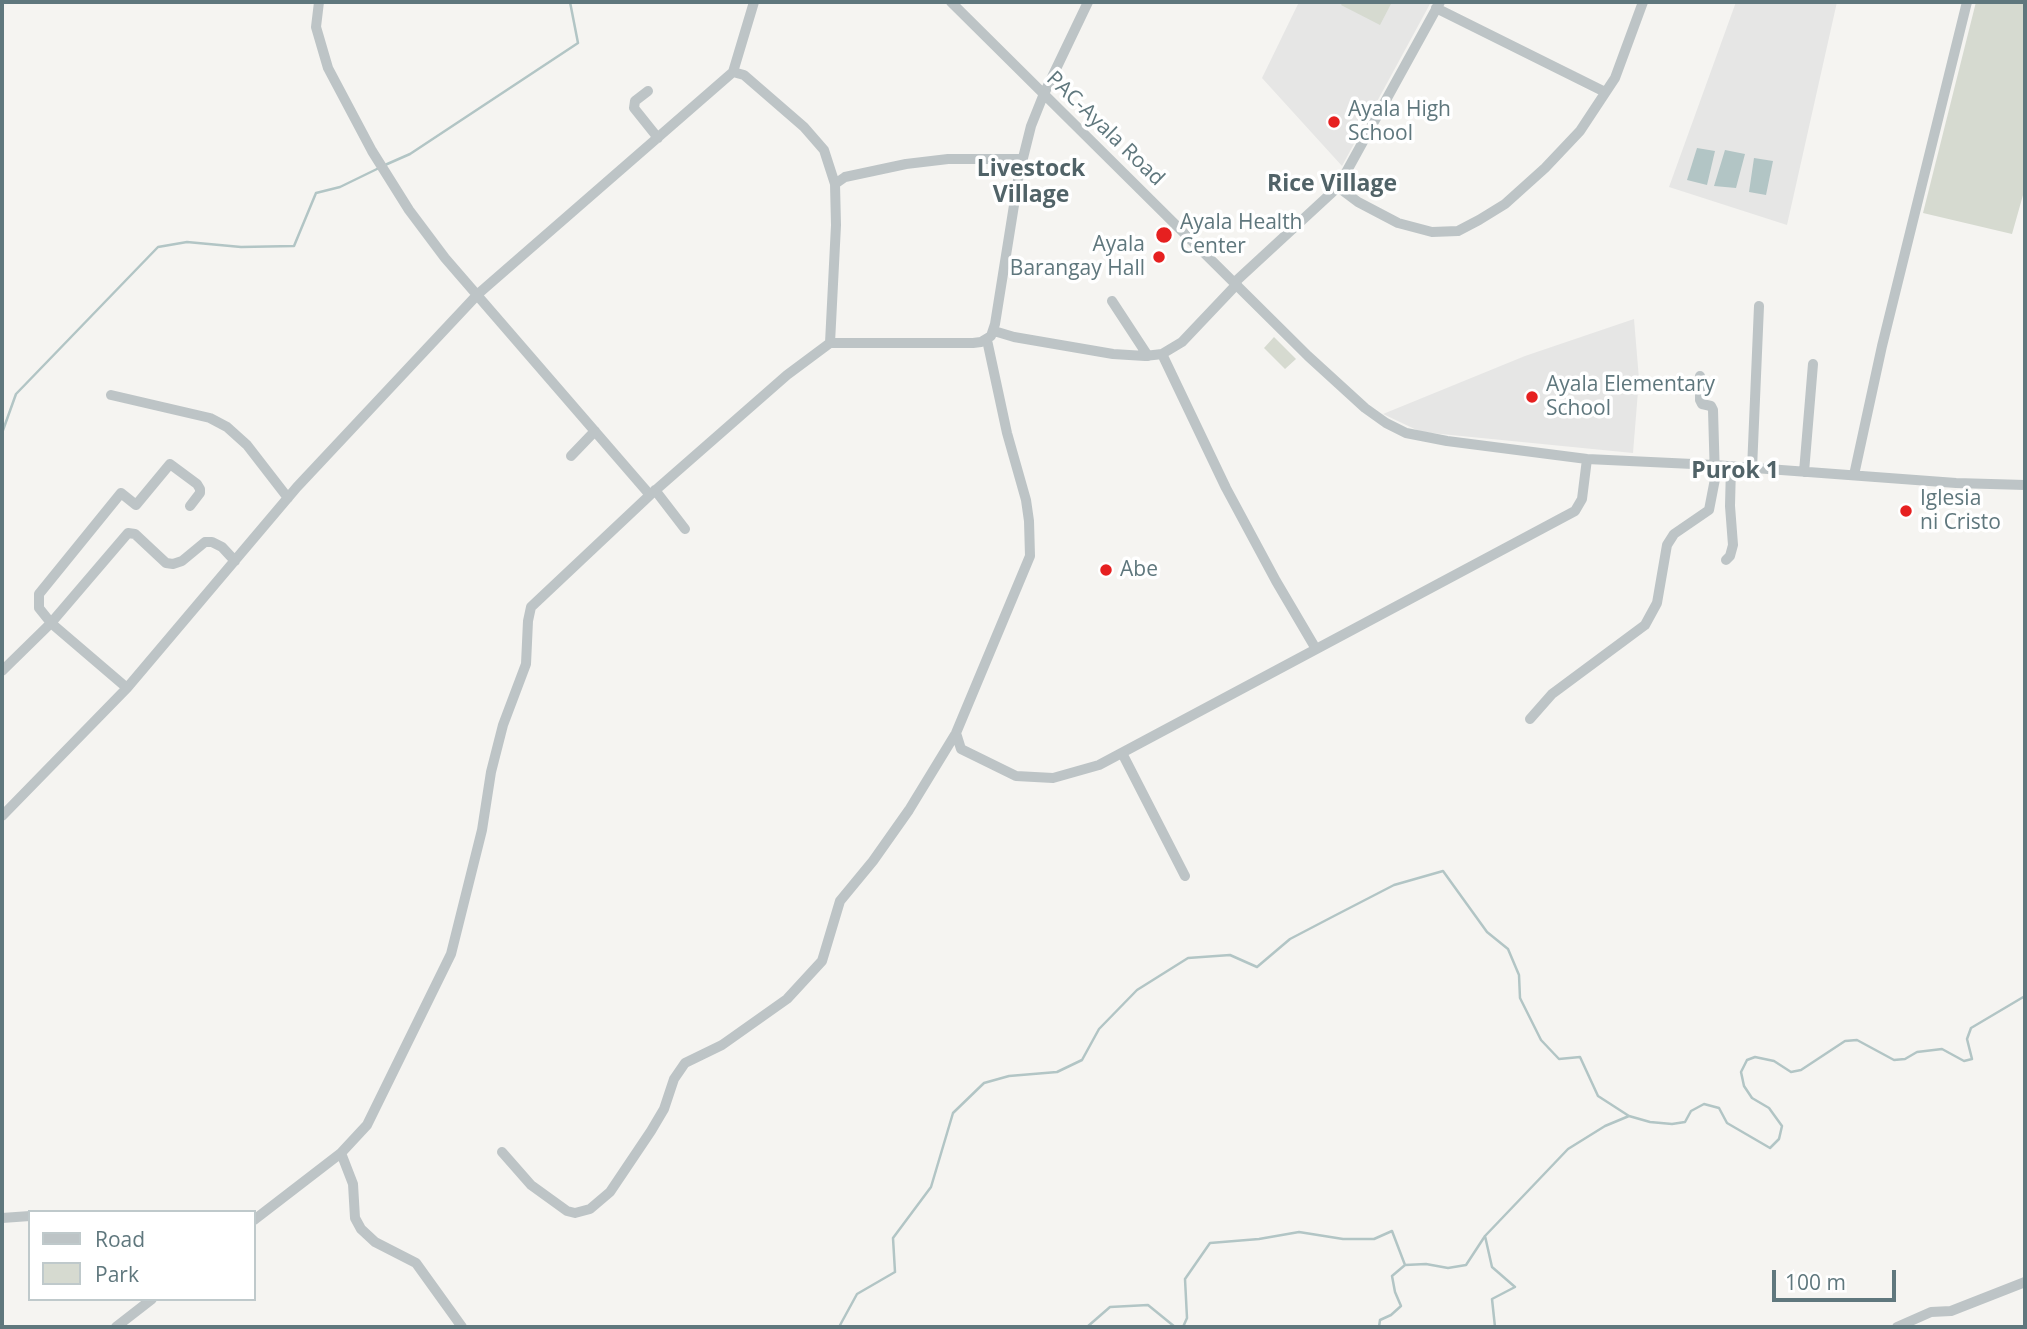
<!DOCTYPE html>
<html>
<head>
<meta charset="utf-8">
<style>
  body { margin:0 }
  #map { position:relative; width:2027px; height:1329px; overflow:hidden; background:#f5f4f1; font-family:"Open Sans",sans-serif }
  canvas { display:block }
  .frame { position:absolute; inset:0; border:4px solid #5f777d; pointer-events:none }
  .legend { position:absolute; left:28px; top:1210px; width:228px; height:91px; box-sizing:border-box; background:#fff; border:2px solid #bfc9cb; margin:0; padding:9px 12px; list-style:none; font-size:21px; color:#5f777d }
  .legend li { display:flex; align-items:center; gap:14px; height:35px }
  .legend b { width:35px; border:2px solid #bfc9cb }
  .scale { position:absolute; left:1772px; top:1270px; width:124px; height:32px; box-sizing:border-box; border:4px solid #5f777d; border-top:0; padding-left:9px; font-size:21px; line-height:24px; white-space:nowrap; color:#5f777d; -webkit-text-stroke:5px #fff; paint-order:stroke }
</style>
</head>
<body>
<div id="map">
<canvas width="2027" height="1329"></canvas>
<div class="frame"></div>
<ul class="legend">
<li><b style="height:9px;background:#bdc4c6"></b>Road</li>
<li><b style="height:19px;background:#d6dad0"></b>Park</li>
</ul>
<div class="scale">100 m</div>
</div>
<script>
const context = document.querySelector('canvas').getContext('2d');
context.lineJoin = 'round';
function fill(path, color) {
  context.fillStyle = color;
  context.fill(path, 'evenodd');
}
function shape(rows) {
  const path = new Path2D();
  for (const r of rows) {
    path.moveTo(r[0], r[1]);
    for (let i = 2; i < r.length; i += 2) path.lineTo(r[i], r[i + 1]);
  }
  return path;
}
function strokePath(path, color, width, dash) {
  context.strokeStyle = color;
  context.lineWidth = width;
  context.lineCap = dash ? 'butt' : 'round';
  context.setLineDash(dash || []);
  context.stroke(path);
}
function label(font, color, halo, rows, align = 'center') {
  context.font = font + ' "Open Sans",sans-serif';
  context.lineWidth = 7;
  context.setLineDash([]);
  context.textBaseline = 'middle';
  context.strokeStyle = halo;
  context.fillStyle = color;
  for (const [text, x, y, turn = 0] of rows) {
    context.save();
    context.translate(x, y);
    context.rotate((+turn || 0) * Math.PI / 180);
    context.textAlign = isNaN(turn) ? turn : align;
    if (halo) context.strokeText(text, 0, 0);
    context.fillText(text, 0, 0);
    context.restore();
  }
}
fill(shape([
  [1299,2,1431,2,1342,166,1262,78],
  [1736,2,1837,2,1787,225,1669,187],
  [1634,319,1639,379,1633,453,1421,432,1383,414,1525,356]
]), '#e6e6e5');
fill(shape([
  [1343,2,1392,2,1380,25,1341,5],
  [1976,2,2025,2,2025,188,2012,234,1923,213],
  [1274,337,1296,359,1285,369,1264,348]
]), '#d6dad0');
fill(shape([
  [1697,148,1715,151,1707,185,1687,180],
  [1725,150,1745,154,1736,188,1714,186],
  [1754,158,1773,161,1766,195,1749,192]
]), '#b2c5c5');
strokePath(shape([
  [385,165,410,154,578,43,570,2],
  [2,433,16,394,158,247,187,242,241,247,294,246,316,193,340,187,379,168],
  [1485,1236,1492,1267,1515,1287,1492,1299,1495,1327],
  [839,1327,857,1294,895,1272,893,1238,931,1187,953,1113,984,1083,1009,1076,1057,1072,1082,1060,1099,1029,1137,990,1188,958,1230,955,1257,967,1290,939,1334,916,1394,885,1443,871,1487,932,1508,949,1519,975,1520,998,1541,1040,1559,1059,1580,1057,1598,1096,1629,1116],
  [1087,1327,1110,1307,1148,1305,1175,1327],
  [1183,1327,1187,1318,1185,1279,1210,1243,1259,1239,1299,1232,1343,1239,1374,1239,1392,1231,1405,1265],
  [1379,1327,1380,1320,1391,1315,1401,1306,1395,1292,1392,1276,1405,1265,1426,1264,1448,1268,1466,1265,1485,1236,1568,1149,1605,1126,1629,1116,1650,1122,1672,1124,1685,1122,1691,1111,1704,1104,1719,1108,1727,1123,1770,1148,1779,1139,1782,1126,1769,1108,1752,1098,1744,1086,1741,1072,1747,1060,1755,1057,1774,1061,1791,1072,1801,1070,1845,1041,1857,1040,1894,1060,1905,1059,1917,1052,1942,1049,1964,1061,1972,1059,1967,1039,1971,1028,2025,996]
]), '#b2c5c5', 2.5);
strokePath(shape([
  [319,2,316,27,328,68,372,151,409,210,445,258,650,495,787,375,830,343,973,343,981,342,991,336,995,324,1019,174,1031,126,1043,96,1088,2],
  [951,2,1308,356,1365,408,1386,423,1406,433,1447,441,1587,459,1714,465,1956,483,2025,485],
  [1436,8,1605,92],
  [733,72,754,2],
  [648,91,635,101,634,108,658,138],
  [835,184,845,177,906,164,948,159,1023,159],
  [1338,187,1358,202,1398,223,1432,232,1458,231,1479,220,1505,204,1545,168,1580,131,1615,78,1643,2],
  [1235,282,1338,187,1440,2],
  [1112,301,1148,356],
  [994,331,1014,337,1113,354,1145,356,1162,354,1182,342,1237,284],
  [1162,354,1226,488,1276,581,1316,649],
  [111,395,210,418,227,427,247,445,288,498],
  [571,456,595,431],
  [1752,469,1759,306],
  [1804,472,1813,364],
  [1854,475,1882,346,1967,2],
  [655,490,685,529],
  [1726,560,1730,556,1733,545,1730,506,1731,466],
  [2,671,51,623,128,533,135,534,166,563,173,564,182,561,205,542,212,542,222,547,235,561],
  [127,688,51,623,39,608,39,594,121,493,136,505,170,464,197,484,200,489,200,493,190,506],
  [1530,719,1552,694,1645,625,1657,603,1667,545,1674,534,1709,510,1715,479,1713,410,1711,406,1702,404,1700,400,1700,376],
  [956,733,961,749,1016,776,1053,778,1099,765,1575,511,1582,499,1587,459],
  [1122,753,1185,876],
  [2,816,127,688,297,487,478,294,733,72,744,75,804,127,824,150,835,184,836,225,830,343],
  [502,1152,531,1185,567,1211,575,1213,590,1209,610,1192,651,1131,664,1109,674,1079,685,1063,722,1045,787,999,822,961,840,901,873,861,909,810,956,733,1030,556,1029,521,1026,500,1007,433,987,340],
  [341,1153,353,1184,355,1218,361,1229,375,1242,416,1263,462,1327],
  [2,1218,30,1216],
  [254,1220,341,1153,367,1125,451,954,482,830,491,772,503,725,526,664,528,621,531,607,650,495],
  [116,1327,152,1299],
  [1897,1327,1931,1312,1951,1311,2025,1282]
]), '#bdc4c6', 10);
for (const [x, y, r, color] of [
  [1334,122,7,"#e62020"],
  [1164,235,9,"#e62020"],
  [1159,257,7,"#e62020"],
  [1532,397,7,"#e62020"],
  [1906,511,7,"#e62020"],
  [1106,570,7,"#e62020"]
]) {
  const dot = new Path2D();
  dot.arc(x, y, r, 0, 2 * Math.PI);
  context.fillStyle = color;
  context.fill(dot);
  strokePath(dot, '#fff', 2.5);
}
label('21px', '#5f777d', '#fff', [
  ["Ayala High",1348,110],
  ["School",1348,134],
  ["Ayala Health",1180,223],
  ["Center",1180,247],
  ["Ayala",1145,245,"right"],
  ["Barangay Hall",1145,269,"right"],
  ["Ayala Elementary",1546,385],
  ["School",1546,409],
  ["Iglesia",1920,499],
  ["ni Cristo",1920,523],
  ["Abe",1120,570]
], 'left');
label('21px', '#5f777d', '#fff', [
  ["PAC-Ayala Road",1105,129,44]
]);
label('bold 23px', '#516368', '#fff', [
  ["Livestock",1031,169],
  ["Village",1031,195],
  ["Rice Village",1332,184],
  ["Purok 1",1735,471]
]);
</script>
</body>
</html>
